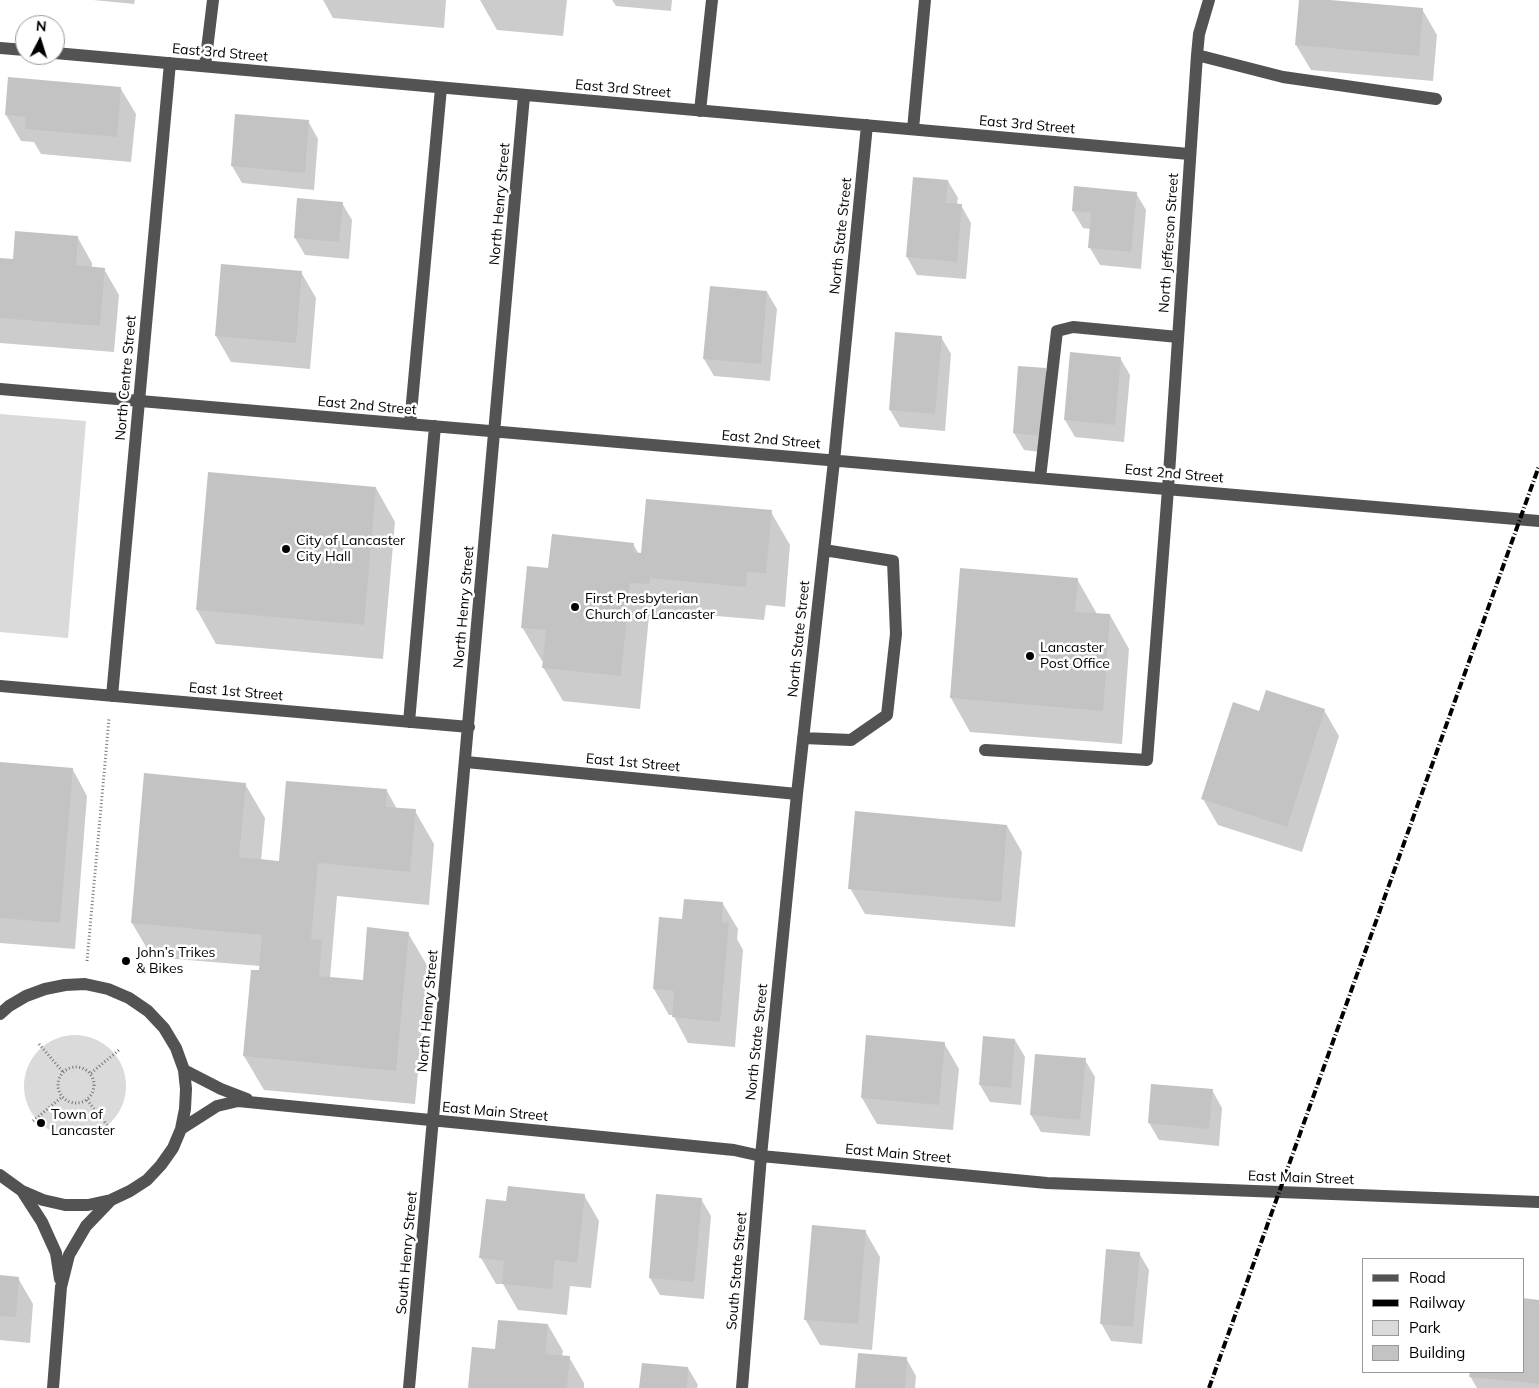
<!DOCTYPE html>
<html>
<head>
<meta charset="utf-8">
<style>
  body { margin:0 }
  #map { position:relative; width:1539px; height:1388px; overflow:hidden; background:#fff; font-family:Mulish,sans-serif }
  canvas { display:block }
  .legend { position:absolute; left:1362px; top:1258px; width:162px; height:115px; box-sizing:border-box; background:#fff; border:1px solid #999; margin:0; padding:6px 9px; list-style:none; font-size:15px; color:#000 }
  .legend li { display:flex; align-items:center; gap:10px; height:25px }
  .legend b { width:25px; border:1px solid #999 }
  .north { position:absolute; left:15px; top:15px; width:50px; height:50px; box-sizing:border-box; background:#fff; border:1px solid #999; border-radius:50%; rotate:5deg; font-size:14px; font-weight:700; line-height:20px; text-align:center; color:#000 }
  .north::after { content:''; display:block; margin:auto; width:18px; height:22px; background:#000; clip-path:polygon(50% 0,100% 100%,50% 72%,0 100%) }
</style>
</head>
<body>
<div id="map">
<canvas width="1539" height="1388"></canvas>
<ul class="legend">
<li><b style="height:6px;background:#535353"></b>Road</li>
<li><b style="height:6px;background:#000"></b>Railway</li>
<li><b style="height:14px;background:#dadada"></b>Park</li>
<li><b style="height:14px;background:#c3c3c3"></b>Building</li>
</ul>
<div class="north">N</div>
</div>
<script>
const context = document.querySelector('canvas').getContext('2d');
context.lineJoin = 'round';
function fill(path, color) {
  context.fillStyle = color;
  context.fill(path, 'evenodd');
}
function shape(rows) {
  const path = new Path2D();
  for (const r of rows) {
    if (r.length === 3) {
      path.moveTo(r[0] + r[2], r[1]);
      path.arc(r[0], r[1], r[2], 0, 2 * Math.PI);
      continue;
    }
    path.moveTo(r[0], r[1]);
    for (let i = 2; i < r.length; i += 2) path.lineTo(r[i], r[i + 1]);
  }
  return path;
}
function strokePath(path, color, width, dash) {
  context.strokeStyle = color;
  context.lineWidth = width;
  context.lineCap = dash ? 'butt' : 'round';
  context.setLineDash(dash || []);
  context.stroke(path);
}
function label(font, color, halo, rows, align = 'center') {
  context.font = font + ' Mulish,sans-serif';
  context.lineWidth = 5;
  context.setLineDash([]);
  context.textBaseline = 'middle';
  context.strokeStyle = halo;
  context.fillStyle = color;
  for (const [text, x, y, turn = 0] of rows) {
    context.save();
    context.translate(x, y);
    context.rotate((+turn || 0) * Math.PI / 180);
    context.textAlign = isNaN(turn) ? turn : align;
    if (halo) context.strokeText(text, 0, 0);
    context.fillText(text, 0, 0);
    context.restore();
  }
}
fill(shape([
  [0,414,86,421,68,638,0,632],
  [75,1086,51]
]), '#dadada');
fill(shape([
  [93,0,135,0,134,4],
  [323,0,446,0,444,28,333,18],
  [480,0,567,0,563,36,497,30],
  [612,0,672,0,671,11,616,6],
  [1300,0,1422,9,1437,35,1433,81,1311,70,1296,45],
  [121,89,136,114,131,162,41,154,34,142,21,141,6,115],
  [308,121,318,139,314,190,242,183,232,166],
  [914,178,948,181,958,198,957,205,961,205,971,223,966,279,917,275,907,257],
  [1075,187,1136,193,1146,210,1141,269,1100,265,1090,248,1091,229,1083,228,1073,211],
  [342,203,352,220,349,259,305,255,295,238],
  [78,238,92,263,92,268,104,269,119,295,114,352,0,343,0,259,14,260],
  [301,272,316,298,310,369,231,362,216,336],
  [767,292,777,309,770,381,714,376,704,359],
  [941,337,951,354,945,431,900,427,890,410],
  [1120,358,1130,375,1124,442,1075,437,1065,420],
  [1045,369,1055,386,1049,453,1024,450,1014,433],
  [376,488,395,522,383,659,216,644,197,610],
  [771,512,790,545,785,607,766,605,764,620,669,612,668,618,649,616,640,709,563,701,543,667,544,661,542,661,522,627,549,570,633,544,639,554],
  [961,570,1077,579,1097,614,1110,615,1129,649,1122,744,970,732,951,698],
  [1324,710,1339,736,1302,852,1218,825,1203,799,1260,712],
  [0,764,73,770,87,796,75,949,0,943],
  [245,784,265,818,261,861,280,863,387,791,397,809,415,811,434,844,429,905,337,896,330,978,364,981,408,933,428,967,415,1104,264,1090,244,1056,261,972,260,966,152,957,132,923],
  [1007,826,1022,852,1015,927,865,914,850,888],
  [723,904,738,929,737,939,743,950,735,1047,688,1043,673,1015,669,1015,654,989,660,918,683,920],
  [1015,1040,1025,1057,1021,1105,990,1102,980,1085],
  [944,1043,959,1069,953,1130,877,1124,862,1098],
  [1085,1060,1095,1077,1090,1136,1041,1132,1031,1115],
  [1212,1090,1222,1108,1219,1146,1159,1140,1149,1123],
  [584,1195,599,1221,591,1288,570,1286,567,1315,518,1310,503,1284,496,1284,481,1258,507,1203],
  [701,1199,711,1216,704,1299,660,1295,650,1278],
  [865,1231,880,1257,872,1350,820,1345,805,1319],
  [1139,1253,1149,1270,1142,1344,1111,1341,1101,1323],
  [0,1276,18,1278,33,1304,30,1343,0,1340],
  [1523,1299,1539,1301,1539,1388,1477,1388,1470,1376,1471,1372,1523,1372],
  [548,1325,563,1351,562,1356,569,1357,584,1383,584,1388,469,1388,497,1351],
  [906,1358,916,1376,915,1388,856,1388],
  [688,1368,698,1385,697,1388,641,1388]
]), '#0003');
fill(shape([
  [1299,0,1330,0,1423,8,1419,56,1295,45],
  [8,77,121,87,117,137,25,129,26,117,5,115],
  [235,114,309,120,305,173,231,166],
  [913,177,948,180,946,203,962,204,957,262,906,257],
  [1074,186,1137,192,1131,252,1088,248,1091,213,1072,211],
  [297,198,343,202,339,242,294,238],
  [15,231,78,236,76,265,105,268,100,326,0,318,0,258,13,259],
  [221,264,302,271,296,343,215,336],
  [710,286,767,291,761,364,703,359],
  [895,332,942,336,935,414,889,410],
  [1070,352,1121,357,1115,425,1064,420],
  [1018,366,1046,368,1040,436,1013,433],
  [208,472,376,487,364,625,196,610],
  [646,499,772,510,766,573,747,572,746,587,650,578,649,584,630,583,621,676,542,668,546,630,521,628,527,566,548,568,552,534,634,543,633,552,641,553],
  [960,568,1078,578,1075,612,1110,614,1103,711,950,698],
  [1266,690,1325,709,1287,827,1201,799,1233,702,1259,711],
  [0,762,73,768,60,923,0,918],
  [144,773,246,783,239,857,279,861,286,781,387,789,386,807,416,809,410,872,318,863,311,939,322,940,319,976,363,980,367,927,409,932,396,1071,243,1056,251,970,259,970,262,935,131,923],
  [855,811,1007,825,1001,902,848,889],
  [684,899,723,902,722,922,729,923,720,1022,672,1017,674,991,653,989,659,917,682,919],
  [866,1035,945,1042,939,1105,861,1098],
  [983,1036,1015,1039,1011,1088,979,1085],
  [1035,1054,1086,1058,1080,1120,1030,1115],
  [1151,1084,1213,1089,1209,1129,1148,1123],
  [508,1186,585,1194,577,1263,555,1260,552,1289,502,1284,504,1261,479,1258,486,1199,506,1201],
  [656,1194,702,1198,694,1282,649,1278],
  [812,1225,866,1230,858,1324,804,1320],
  [1106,1249,1140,1252,1133,1327,1100,1324],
  [0,1275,19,1277,16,1317,0,1316],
  [1523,1298,1539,1300,1539,1384,1469,1377,1470,1372,1523,1372],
  [498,1320,548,1324,545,1354,570,1356,567,1388,468,1388,472,1347,495,1349],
  [858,1353,907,1357,905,1388,855,1388],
  [642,1363,688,1367,687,1388,639,1388]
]), '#c3c3c3');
strokePath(shape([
  [87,961,109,719],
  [39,1044,63,1072],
  [76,1085,18],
  [91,1073,119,1050],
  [87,1100,111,1130],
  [33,1121,62,1097]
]), '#757575', 3, [1, 2.5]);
strokePath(shape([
  [0,48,25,50],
  [55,53,1189,154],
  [1197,55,1283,77,1436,99],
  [205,66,213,0],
  [700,111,712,0],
  [913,129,925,0],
  [0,389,1539,521],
  [410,424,441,88],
  [1040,478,1057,331,1073,327,1178,337],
  [0,686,469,727],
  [112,696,170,63],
  [409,722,435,426],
  [803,738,851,740,887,715,896,634,893,561,824,550],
  [985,750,1147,760,1168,489,1197,55,1199,34,1209,0],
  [466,762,797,794],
  [0,1014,9,1006,26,996,45,989,65,985,85,984,108,989,129,998,148,1011,164,1028,176,1048,184,1070,186,1089,185,1109,181,1129,173,1148,161,1165,147,1180,130,1191,111,1200,88,1205,65,1205,43,1200,22,1191,0,1175],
  [184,1070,221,1089,247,1099],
  [181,1129,217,1106,238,1101,734,1150,761,1156,1047,1183,1539,1202],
  [22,1191,42,1222,56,1253,60,1279],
  [53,1388,61,1287,69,1255,86,1226,111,1200],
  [409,1388,524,96],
  [742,1388,761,1156,797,794,834,461,867,125]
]), '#535353', 12);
strokePath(shape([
  [1209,1388,1539,466]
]), '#000', 4, [8, 2.5, 1, 2.5]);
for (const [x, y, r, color] of [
  [286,549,5,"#000"],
  [575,607,5,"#000"],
  [1030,656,5,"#000"],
  [126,961,5,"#000"],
  [41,1123,5,"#000"]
]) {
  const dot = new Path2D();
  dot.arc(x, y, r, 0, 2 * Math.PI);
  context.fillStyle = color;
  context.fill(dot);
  strokePath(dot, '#fff', 2);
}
label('14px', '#000', '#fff', [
  ["East 3rd Street",220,53,5],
  ["East 3rd Street",623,89,5],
  ["East 3rd Street",1027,125,5],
  ["North Henry Street",500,204,-85],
  ["North State Street",841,236,-84],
  ["North Jefferson Street",1169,243,-86],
  ["North Centre Street",126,378,-85],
  ["East 2nd Street",367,406,5],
  ["East 2nd Street",771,440,5],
  ["East 2nd Street",1174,474,5],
  ["North Henry Street",464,607,-85],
  ["North State Street",799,639,-84],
  ["East 1st Street",236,692,5],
  ["East 1st Street",633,763,5],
  ["North Henry Street",428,1011,-85],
  ["North State Street",757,1042,-84],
  ["East Main Street",495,1112,5],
  ["East Main Street",898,1154,5],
  ["East Main Street",1301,1178,2],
  ["South Henry Street",407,1253,-85],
  ["South State Street",737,1271,-85]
]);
label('14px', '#000', '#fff', [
  ["City of Lancaster",296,541],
  ["City Hall",296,557],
  ["First Presbyterian",585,599],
  ["Church of Lancaster",585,615],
  ["Lancaster",1040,648],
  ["Post Office",1040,664],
  ["John’s Trikes",136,953],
  ["& Bikes",136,969],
  ["Town of",51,1115],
  ["Lancaster",51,1131]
], 'left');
</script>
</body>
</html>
